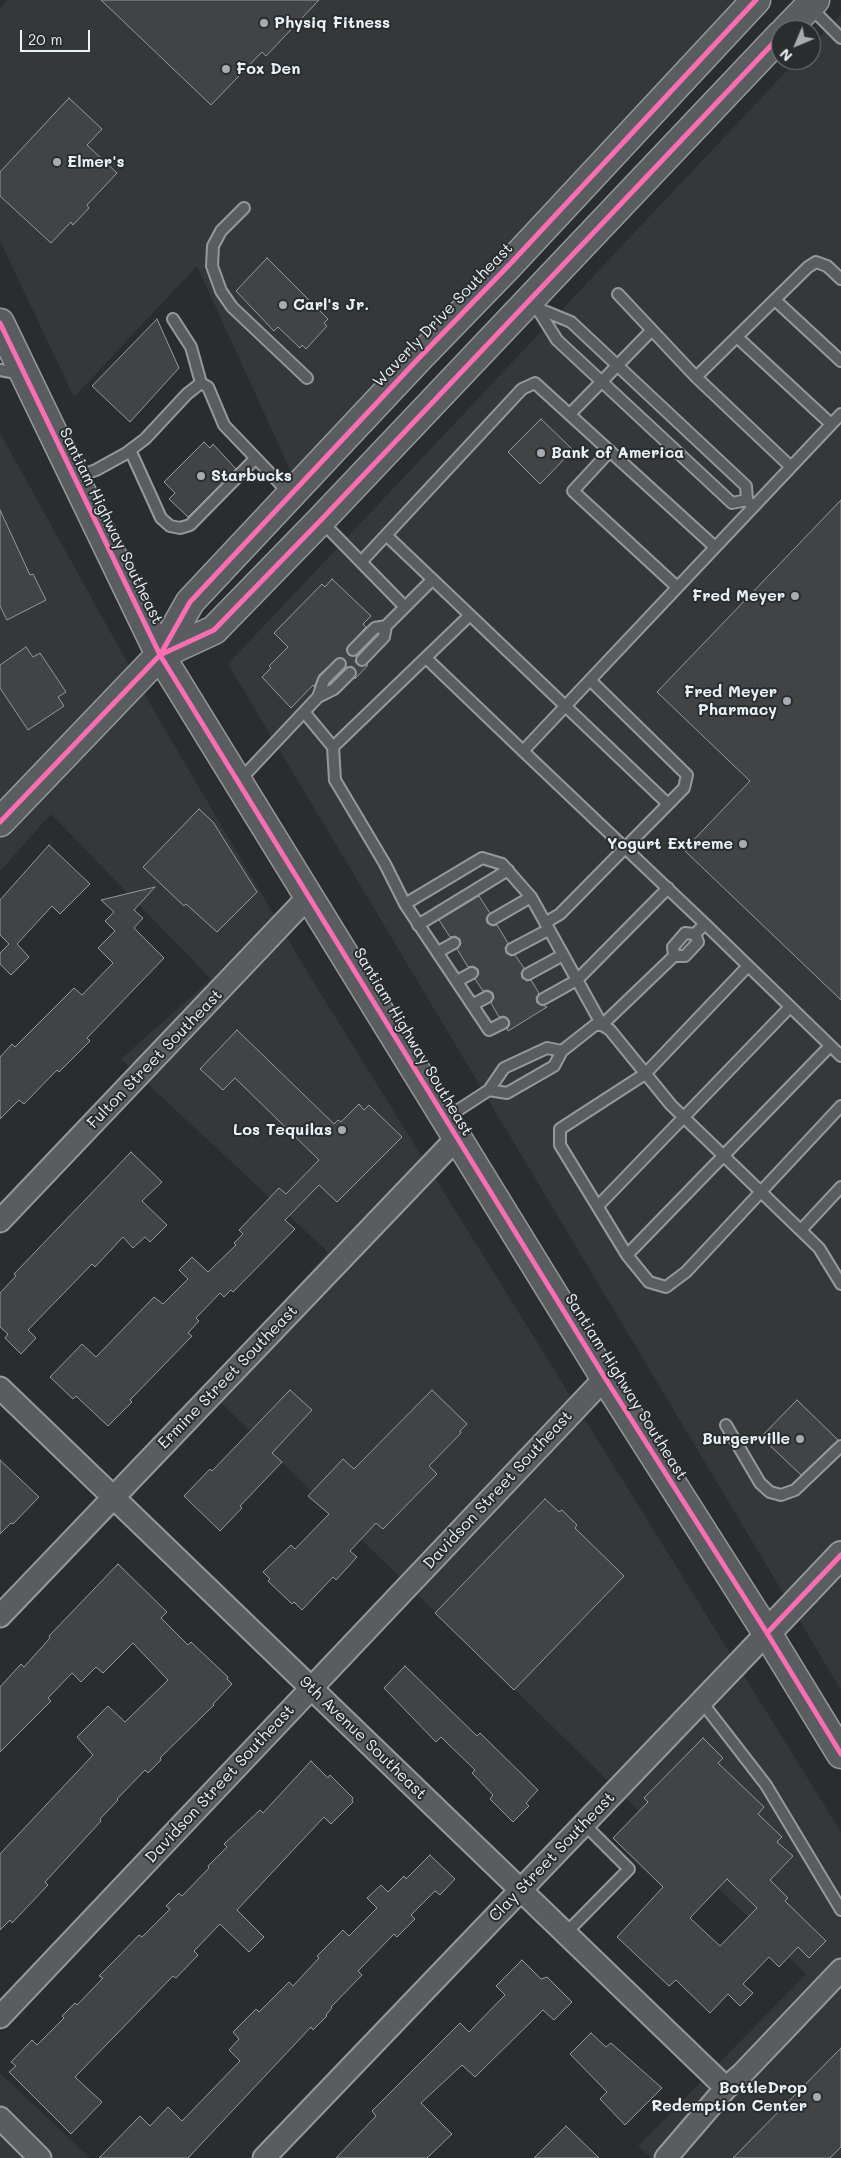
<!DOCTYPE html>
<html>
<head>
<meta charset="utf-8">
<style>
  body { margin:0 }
  #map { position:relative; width:841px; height:2158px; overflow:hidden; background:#2b2c2d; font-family:Mali,sans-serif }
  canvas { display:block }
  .north { position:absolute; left:771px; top:20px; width:50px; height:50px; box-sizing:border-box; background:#2a2d2e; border:1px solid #767b7f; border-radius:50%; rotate:225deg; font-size:14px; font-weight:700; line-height:20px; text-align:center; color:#e8f1f8 }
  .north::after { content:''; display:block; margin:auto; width:18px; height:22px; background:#a6acb1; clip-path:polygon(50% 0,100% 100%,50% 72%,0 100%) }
  .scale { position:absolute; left:20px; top:30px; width:70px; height:22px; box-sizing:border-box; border:2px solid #e8f1f8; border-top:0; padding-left:6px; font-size:15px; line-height:18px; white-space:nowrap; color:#e8f1f8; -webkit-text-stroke:4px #2a2d2e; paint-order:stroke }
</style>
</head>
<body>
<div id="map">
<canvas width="841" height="2158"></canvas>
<div class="north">N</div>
<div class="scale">20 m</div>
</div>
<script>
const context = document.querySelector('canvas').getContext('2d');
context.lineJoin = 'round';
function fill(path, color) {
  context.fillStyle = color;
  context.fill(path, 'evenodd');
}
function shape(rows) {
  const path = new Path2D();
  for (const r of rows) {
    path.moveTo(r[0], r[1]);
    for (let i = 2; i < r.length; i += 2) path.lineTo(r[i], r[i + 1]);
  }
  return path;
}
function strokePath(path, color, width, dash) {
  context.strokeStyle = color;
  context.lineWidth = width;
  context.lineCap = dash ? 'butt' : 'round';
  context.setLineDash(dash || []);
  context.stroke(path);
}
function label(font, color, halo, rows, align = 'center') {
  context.font = font + ' Mali,sans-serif';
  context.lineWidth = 4;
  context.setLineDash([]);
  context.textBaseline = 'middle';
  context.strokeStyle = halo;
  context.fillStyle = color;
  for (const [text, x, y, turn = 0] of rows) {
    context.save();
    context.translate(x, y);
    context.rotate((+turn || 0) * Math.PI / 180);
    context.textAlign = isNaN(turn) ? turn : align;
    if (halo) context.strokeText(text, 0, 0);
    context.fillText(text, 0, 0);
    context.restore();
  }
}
fill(shape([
  [8,0,743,0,292,474,197,266,74,397,0,241,0,9],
  [841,14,841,1690,228,664,797,60,811,60,811,46],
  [0,433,157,716,311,978,841,1832,841,2158,652,2158,638,2146,806,1974,206,1388,328,1252,121,1059,211,979,51,814,0,871],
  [0,2073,90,2158,0,2158]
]), '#353839');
const building = shape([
  [101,0,319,0,266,56,262,52,211,105,101,0],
  [69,98,102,129,87,145,117,173,87,205,89,208,73,225,71,222,51,243,0,196,0,172,69,98],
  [267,258,328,319,324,323,327,326,306,349,302,345,300,348,278,327,274,331,236,291,267,258],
  [157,319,179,368,130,422,92,386,157,319],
  [541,419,573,450,540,484,508,452,541,419],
  [204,442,210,448,213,444,236,469,188,517,169,499,175,493,164,482,204,442],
  [841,500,841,1000,684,850,750,781,657,692,841,500],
  [0,510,30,575,33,574,46,600,7,620,0,606,0,510],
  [332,579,371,616,363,624,366,627,346,649,349,655,357,656,355,661,358,665,368,665,355,679,355,669,351,666,346,668,345,660,338,658,319,675,314,687,313,685,291,708,262,677,271,668,269,666,288,647,274,633,322,584,325,587,332,579],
  [26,647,33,657,40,653,66,692,58,697,64,706,28,730,0,688,0,665,26,647],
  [199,809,213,822,257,892,217,932,186,904,184,906,143,867,199,809],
  [49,845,90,884,60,914,52,906,17,944,29,957,11,975,0,964,0,953,9,944,0,935,0,900,49,845],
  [155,887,134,910,143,918,134,928,164,958,87,1038,90,1041,59,1072,57,1070,24,1104,19,1100,0,1119,0,1057,12,1044,15,1047,74,988,82,995,113,963,98,948,115,931,105,921,114,912,101,900,155,887],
  [479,896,490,913,486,919,487,923,493,926,497,925,508,943,505,948,506,953,511,956,515,955,524,968,521,973,522,978,527,981,531,980,539,993,536,998,537,1003,547,1007,508,1031,507,1029,510,1024,509,1020,504,1016,499,1017,491,1003,494,998,493,993,488,990,483,991,475,979,479,974,478,969,473,966,468,967,457,949,461,944,460,939,455,936,450,937,439,920,479,896],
  [237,1030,334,1124,338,1120,341,1122,359,1104,364,1110,369,1105,402,1137,337,1202,319,1185,285,1220,295,1229,233,1292,231,1290,224,1297,220,1293,196,1318,199,1321,188,1333,192,1336,130,1400,132,1402,108,1426,76,1396,73,1399,50,1377,82,1344,96,1357,154,1297,163,1304,188,1279,179,1270,192,1257,208,1272,236,1245,234,1243,243,1234,239,1230,279,1188,286,1194,319,1160,235,1078,223,1090,200,1069,237,1030],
  [131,1152,162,1182,142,1201,167,1225,150,1242,145,1237,133,1248,123,1237,95,1267,92,1264,28,1330,36,1338,21,1354,5,1338,8,1334,0,1327,0,1293,16,1276,14,1274,131,1152],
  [290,1390,312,1410,272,1453,282,1462,240,1506,242,1508,220,1531,184,1496,210,1469,212,1471,290,1390],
  [432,1390,467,1424,460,1431,461,1433,429,1466,437,1474,383,1529,376,1523,350,1551,357,1557,336,1580,333,1577,302,1610,294,1602,292,1604,268,1581,270,1579,263,1572,291,1545,295,1549,329,1514,308,1496,343,1459,354,1469,432,1390],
  [797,1400,838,1440,801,1475,761,1437,797,1400],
  [0,1460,39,1497,13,1524,11,1523,0,1534,0,1460],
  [545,1499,559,1512,562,1510,577,1525,575,1528,624,1576,514,1690,435,1613,545,1499],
  [118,1564,167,1612,161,1618,188,1645,191,1642,228,1677,227,1679,232,1684,213,1704,214,1705,160,1758,161,1760,148,1773,145,1770,117,1799,118,1800,100,1819,101,1821,45,1882,48,1885,12,1923,10,1920,0,1930,0,1854,93,1755,77,1737,108,1706,125,1722,168,1680,133,1643,103,1673,96,1667,81,1682,72,1673,48,1698,51,1701,0,1752,0,1687,21,1664,24,1667,50,1638,49,1636,118,1564],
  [405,1666,477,1736,480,1733,538,1790,526,1803,529,1806,513,1822,490,1799,493,1795,472,1773,475,1770,441,1737,436,1742,384,1688,405,1666],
  [703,1738,723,1758,718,1763,764,1807,758,1814,782,1837,777,1842,793,1856,770,1880,788,1898,785,1901,826,1941,809,1958,798,1947,779,1967,769,1957,743,1984,753,1993,740,2006,728,1994,710,2013,676,1980,669,1986,617,1937,663,1887,613,1838,648,1802,644,1798,703,1738],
  [727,1879,757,1908,720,1946,690,1918,727,1879],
  [311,1761,328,1778,330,1775,353,1798,352,1800,353,1802,331,1824,324,1817,237,1910,264,1937,249,1952,220,1924,194,1951,198,1955,176,1978,173,1976,75,2077,102,2102,71,2134,9,2072,16,2066,11,2062,32,2040,37,2045,64,2018,62,2016,75,2003,77,2005,103,1978,99,1976,117,1958,139,1935,142,1937,170,1909,166,1906,179,1893,182,1896,209,1868,208,1866,227,1847,224,1844,260,1810,263,1813,311,1761],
  [430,1855,455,1879,440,1895,435,1891,411,1915,415,1919,397,1937,394,1934,358,1971,362,1975,331,2007,332,2008,326,2015,327,2016,313,2030,311,2027,188,2158,99,2158,140,2116,150,2126,168,2107,182,2121,240,2061,229,2050,239,2039,233,2032,256,2009,259,2012,289,1982,293,1986,319,1958,317,1956,343,1930,349,1936,377,1908,367,1898,381,1885,388,1892,404,1876,406,1879,430,1855],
  [522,1960,541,1979,547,1977,572,2002,554,2020,543,2010,475,2077,462,2065,421,2103,452,2134,427,2158,336,2158,376,2116,372,2111,460,2023,469,2032,505,1995,496,1986,522,1960],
  [591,2033,606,2047,611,2043,662,2088,625,2125,600,2099,607,2092,570,2054,591,2033],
  [841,2048,841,2147,830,2158,733,2158,841,2048],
  [566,2126,599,2158,534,2158,566,2126]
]);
fill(building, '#424344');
strokePath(building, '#96989a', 1);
const service = shape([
  [810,7,841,38],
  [244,208,221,231,213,246,212,266,221,291,232,307,307,378],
  [618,294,696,377,808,267,816,262,827,266,841,279],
  [775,300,841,361],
  [173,319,191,347,201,383],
  [737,337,831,424],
  [0,370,21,374],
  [696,377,791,467],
  [570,414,651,331],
  [130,450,161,518,170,526,180,528,190,525,255,459],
  [610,451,573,491,677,587],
  [76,477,96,470,125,454,145,439,187,394,201,383,208,387,224,425,290,494],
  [747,500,732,503,557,340,537,308,571,322,746,486,747,500,753,507],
  [321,521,405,607,432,580],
  [386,535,668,804],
  [361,562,522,389,535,383,715,547],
  [353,650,375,628,386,626],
  [426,658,523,751,841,414],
  [362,660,384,637,386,626,405,607],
  [318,697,324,680,340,664],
  [304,712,333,747,335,780,385,864,405,904,482,858,502,864,531,897,602,1025,674,956],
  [333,747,470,615],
  [523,751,705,924],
  [239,781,318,697,334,689,350,673],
  [405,904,489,1030,503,1023],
  [493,919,531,897],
  [545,923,560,914,684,788,687,775,590,680],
  [418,925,508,870],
  [685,933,695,934,698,942,685,956,674,956,673,947,685,933],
  [695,934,705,924,841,1056],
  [512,949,548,930],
  [438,952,454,943],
  [748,966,645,1074,560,1129,560,1145,627,1255,649,1282,666,1287,686,1272,841,1106],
  [528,974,563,955],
  [457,981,472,973],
  [543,999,577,980,668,888],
  [472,1005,487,997],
  [489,1090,507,1093,554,1066,562,1051,595,1025,602,1025,610,1030,671,1105,819,1248,841,1284],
  [446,1118,489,1090,504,1068,547,1048,562,1051],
  [598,1206,790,1007],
  [801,1230,841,1187],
  [627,1255,830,1046],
  [726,1425,760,1483,770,1492,781,1495,795,1490,841,1446],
  [701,1701,766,1785,841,1910],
  [566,1933,629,1869,584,1824]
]);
const minor = shape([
  [0,1221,309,896],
  [0,1388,726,2088],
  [0,1616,457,1138],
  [0,2017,605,1378],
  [0,2118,40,2158],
  [264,2158,767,1633],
  [666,2158,726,2088,741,2075,841,1970]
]);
const tertiary = shape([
  [767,1633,841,1555]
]);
const secondary = shape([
  [786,30,815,0],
  [160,655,214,630,321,520,781,35],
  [0,822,160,655,190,602,418,359,510,264,756,0]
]);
const primary = shape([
  [0,323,160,655,605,1378,767,1633,841,1754]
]);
strokePath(service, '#96989a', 14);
strokePath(minor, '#96989a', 25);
strokePath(tertiary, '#96989a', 30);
strokePath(secondary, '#96989a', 31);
strokePath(primary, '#96989a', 31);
strokePath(service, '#5a5d60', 10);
strokePath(minor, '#5a5d60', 21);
strokePath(tertiary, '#5a5d60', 26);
strokePath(secondary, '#5a5d60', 28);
strokePath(primary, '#5a5d60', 28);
strokePath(shape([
  [0,323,160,655,605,1378,767,1633,841,1754],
  [160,655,214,630,321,520,781,35],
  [0,822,160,655,190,602,418,359,510,264,756,0],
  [767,1633,841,1555]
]), '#f96db3', 5);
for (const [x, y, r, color] of [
  [264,23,5,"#a6acb1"],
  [226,69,5,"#a6acb1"],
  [57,162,5,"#a6acb1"],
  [283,305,5,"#a6acb1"],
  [541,453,5,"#a6acb1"],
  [201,476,5,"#a6acb1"],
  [795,596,5,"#a6acb1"],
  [787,701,5,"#a6acb1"],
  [743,844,5,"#a6acb1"],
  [342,1130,5,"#a6acb1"],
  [800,1439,5,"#a6acb1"],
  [817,2097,5,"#a6acb1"]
]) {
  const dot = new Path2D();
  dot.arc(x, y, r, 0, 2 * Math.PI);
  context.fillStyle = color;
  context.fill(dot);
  strokePath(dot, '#2a2d2e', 2);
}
label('bold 16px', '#e8f1f8', '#2a2d2e', [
  ["Physiq Fitness",274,23],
  ["Fox Den",236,69],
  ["Elmer's",67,162],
  ["Carl's Jr.",293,305],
  ["Bank of America",551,453],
  ["Starbucks",211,476],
  ["Fred Meyer",785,596,"right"],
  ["Fred Meyer",777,692,"right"],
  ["Pharmacy",777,710,"right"],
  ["Yogurt Extreme",733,844,"right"],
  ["Los Tequilas",332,1130,"right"],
  ["Burgerville",790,1439,"right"],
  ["BottleDrop",807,2088,"right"],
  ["Redemption Center",807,2106,"right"]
], 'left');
label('16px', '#e8f1f8', '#2a2d2e', [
  ["Waverly Drive Southeast",443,315,-46],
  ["Santiam Highway Southeast",111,526,64],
  ["Santiam Highway Southeast",413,1042,59],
  ["Fulton Street Southeast",155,1059,-46],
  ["Ermine Street Southeast",228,1377,-46],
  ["Santiam Highway Southeast",626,1387,58],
  ["Davidson Street Southeast",498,1490,-47],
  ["9th Avenue Southeast",363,1738,44],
  ["Davidson Street Southeast",220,1784,-47],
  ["Clay Street Southeast",552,1857,-46]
]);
</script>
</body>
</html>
